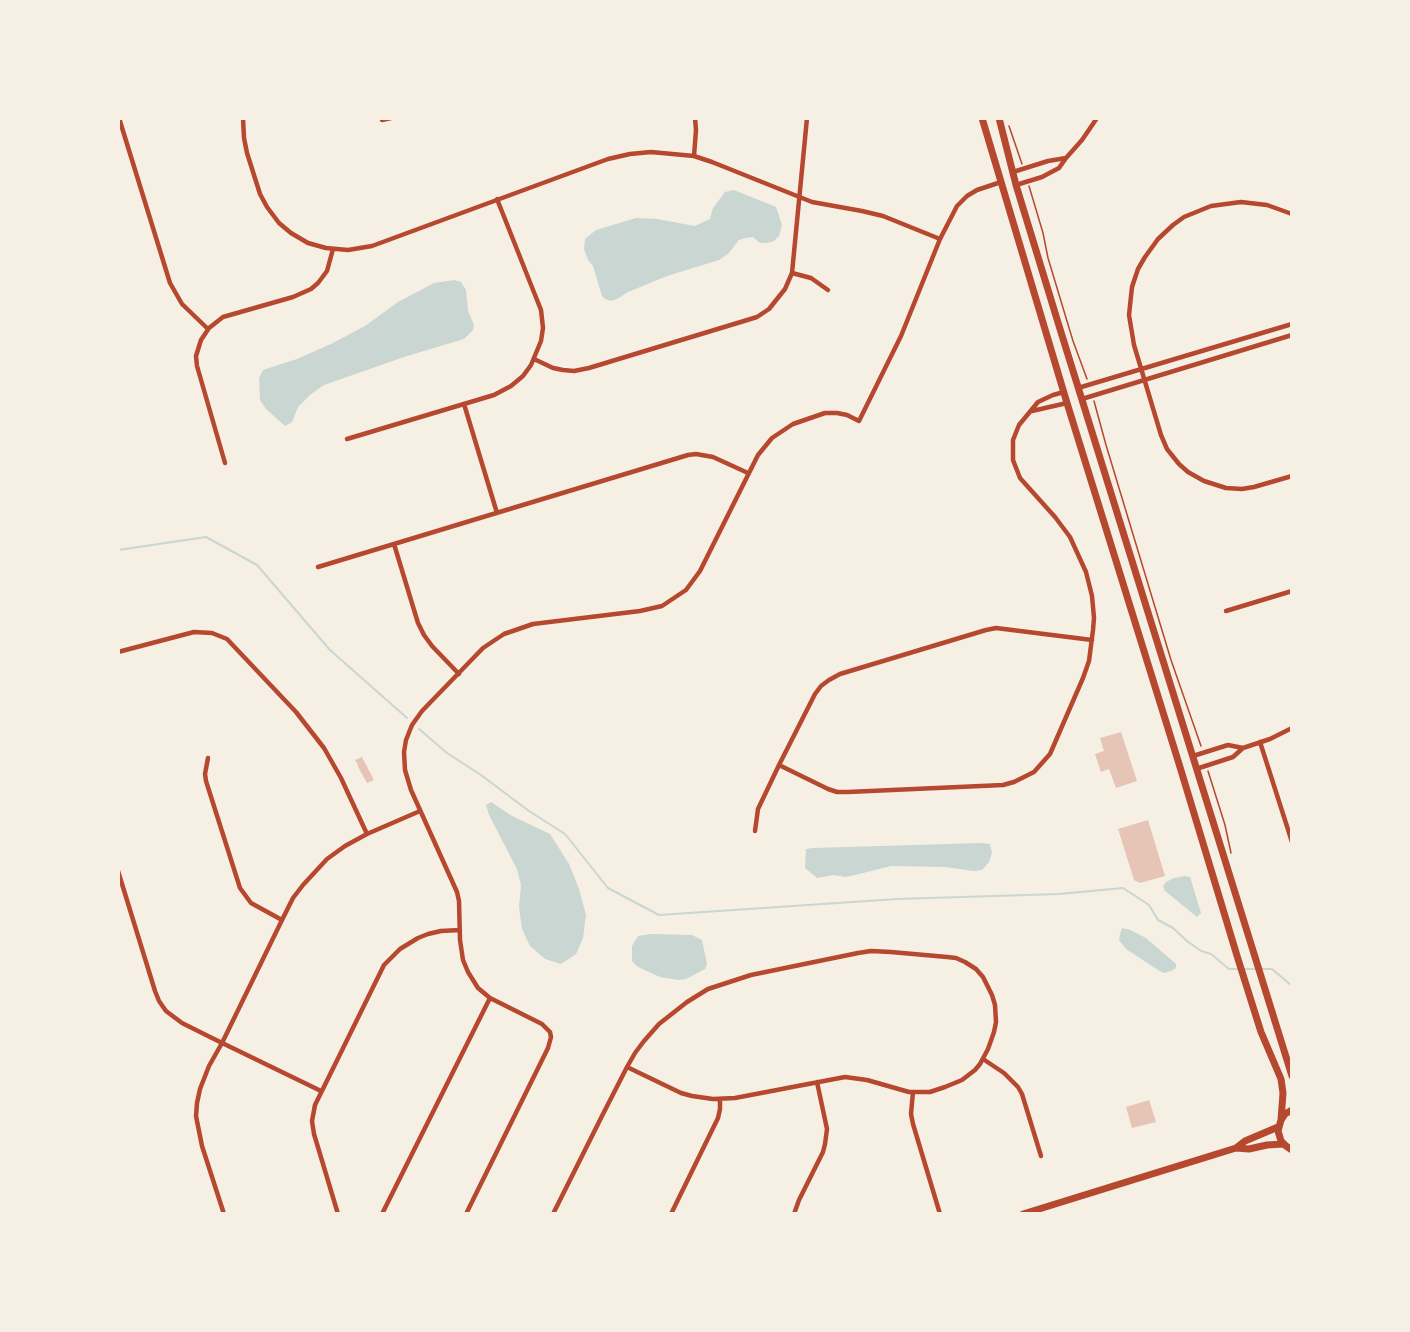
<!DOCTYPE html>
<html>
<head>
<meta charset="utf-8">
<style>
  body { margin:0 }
  #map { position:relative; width:1410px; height:1332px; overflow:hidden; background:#f6efe4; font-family:"Sofia Sans Condensed",sans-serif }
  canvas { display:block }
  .frame { position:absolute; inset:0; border:120px solid #f6efe4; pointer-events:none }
</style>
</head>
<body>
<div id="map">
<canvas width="1410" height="1332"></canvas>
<div class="frame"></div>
</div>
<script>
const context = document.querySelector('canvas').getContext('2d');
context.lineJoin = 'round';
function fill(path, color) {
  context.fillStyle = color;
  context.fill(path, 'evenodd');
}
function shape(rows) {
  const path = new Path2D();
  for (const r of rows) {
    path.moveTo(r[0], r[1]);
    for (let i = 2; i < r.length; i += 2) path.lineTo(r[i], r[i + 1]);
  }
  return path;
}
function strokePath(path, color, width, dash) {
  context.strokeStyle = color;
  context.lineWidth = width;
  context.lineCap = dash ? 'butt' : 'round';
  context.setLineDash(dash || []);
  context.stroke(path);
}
fill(shape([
  [734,190,776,207,782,225,779,236,774,241,767,243,760,243,753,237,746,238,739,240,728,254,719,260,667,276,628,292,617,299,611,301,605,299,602,296,593,266,588,260,584,249,585,239,596,230,636,218,657,219,695,226,710,219,713,208,725,192],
  [454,280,461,282,466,290,468,311,474,325,473,330,464,339,407,356,324,385,310,395,298,407,292,422,285,426,266,409,260,400,259,378,263,370,297,359,331,344,365,326,398,302,434,283],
  [491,802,512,816,550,834,569,864,579,889,586,915,583,938,576,954,561,964,545,959,530,946,522,929,519,907,521,885,517,869,489,815,486,805],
  [982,843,990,844,992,853,989,862,982,870,974,871,945,867,891,866,855,875,845,877,834,875,817,878,805,868,806,849,813,848],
  [1185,876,1190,877,1201,913,1197,917,1165,891,1163,886,1166,882,1174,878],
  [1122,928,1130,930,1146,938,1176,964,1176,968,1171,971,1164,973,1158,970,1126,949,1119,940,1120,934],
  [651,934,692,935,702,940,707,964,705,969,686,979,678,980,660,977,638,967,632,961,632,946,638,936]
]), '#c9d6d2');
strokePath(shape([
  [118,550,206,537,257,565,330,650,407,718],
  [419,729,447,753,481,775,529,811,565,834,608,888,659,915,897,899,1059,894,1123,888,1149,905,1158,920,1173,928,1187,941,1201,951,1211,954,1229,969,1272,969,1292,986]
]), '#c9d6d2', 2);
fill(shape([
  [1121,732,1137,781,1116,788,1109,769,1101,772,1095,754,1104,751,1100,738],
  [362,757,374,780,367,783,357,765,358,765,355,760],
  [1148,820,1165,876,1140,883,1134,880,1118,829],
  [1149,1100,1156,1122,1132,1128,1126,1107]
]), '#e6c5b7');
strokePath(shape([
  [1009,126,1022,164],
  [1029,186,1043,233,1048,258,1073,341,1087,379],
  [1094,401,1106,445,1171,660,1201,746],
  [1208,771,1225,825,1231,853]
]), '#b5482f', 1.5);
strokePath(shape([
  [119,118,170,283,182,304,208,329],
  [243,118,244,138,247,153,260,194,267,207,279,223,291,233,308,243,326,248,348,250,372,246,608,159,630,154,651,152,694,156,712,162,812,202,862,211,883,216,940,239],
  [382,120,391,118],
  [694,156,696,130,695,118],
  [1013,172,1048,161,1066,158],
  [1016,185,1042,177,1059,168,1066,158,1082,140,1097,118],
  [1292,214,1267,205,1241,202,1211,206,1184,217,1173,225,1158,239,1145,257,1138,269,1132,287,1129,315,1134,345,1161,435,1167,449,1179,464,1188,472,1204,481,1226,488,1242,489,1254,487,1292,476],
  [792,273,811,278,828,290],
  [534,359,553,368,563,370,574,371,589,368,744,321,757,317,769,309,785,289,792,273,807,118],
  [1078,388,1292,324],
  [1082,399,1292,335],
  [464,404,497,513],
  [1032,411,1067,403],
  [347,439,494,395,511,386,523,376,531,365,541,341,543,328,541,310,497,199],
  [225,463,197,366,196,356,201,340,209,328,223,317,293,297,311,289,318,283,327,271,333,249],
  [394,544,418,623,424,635,432,646,459,674],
  [318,567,688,455,696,454,713,457,748,473],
  [1226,611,1292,591],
  [118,652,194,632,212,633,227,639,296,712,324,748,341,778,367,834],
  [1260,742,1292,842],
  [1193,756,1228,745,1243,748],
  [208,758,205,774,206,781,240,888,251,903,282,920],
  [779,765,828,789,837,792,848,792,1003,785,1014,782,1034,772,1050,754,1083,678,1089,661,1093,630,1094,618,1092,596,1086,572,1070,537,1055,517,1020,478,1013,460,1013,440,1019,425,1038,402,1053,395,1064,392],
  [1196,769,1233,757,1243,748,1270,739,1292,728],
  [755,831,758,809,779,765,815,694,821,686,829,680,840,674,986,630,996,628,1092,640],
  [118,871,155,991,159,1001,166,1011,182,1023,214,1039,321,1091],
  [983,1059,1004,1073,1018,1087,1022,1094,1041,1156],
  [913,1092,911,1114,913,1124,940,1214],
  [224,1214,202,1146,196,1116,197,1103,200,1089,209,1066,222,1043,282,920,293,898,303,885,327,859,345,846,367,834,420,811],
  [338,1214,314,1134,312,1121,315,1105,384,965,400,949,418,938,428,934,441,931,460,930],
  [382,1214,490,998],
  [466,1214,548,1048,551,1037,550,1032,542,1024,490,998,478,988,468,972,463,960,460,940,459,901,457,892,411,790,405,770,404,752,406,740,412,725,422,711,483,648,504,634,533,624,640,611,662,606,686,590,700,571,758,455,772,438,793,424,825,413,837,413,847,415,859,421,901,336,940,239,957,206,967,196,977,190,1001,182],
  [553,1214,602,1116,627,1067,635,1053,644,1041,659,1024,687,1002,708,989,751,975,858,953,871,951,891,952,947,957,956,958,965,962,976,969,983,977,992,995,995,1005,996,1022,994,1032,988,1049,980,1064,975,1070,962,1080,945,1087,930,1092,909,1092,867,1080,845,1077,735,1098,713,1099,692,1096,681,1093,627,1067],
  [671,1214,718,1118,720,1109,720,1099],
  [794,1214,799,1200,823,1152,825,1144,827,1129,817,1082]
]), '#b5482f', 4.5);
strokePath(shape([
  [982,118,1067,403,1180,767,1238,959,1261,1032,1281,1079,1283,1093,1281,1120],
  [999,118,1016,185,1060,329,1292,1076],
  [1292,1110,1285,1114,1281,1120,1278,1131,1281,1141,1286,1146,1292,1150],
  [1236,1148,1245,1141,1278,1127],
  [1023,1214,1236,1148,1249,1149,1267,1145,1283,1144]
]), '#b5482f', 7);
</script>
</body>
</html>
